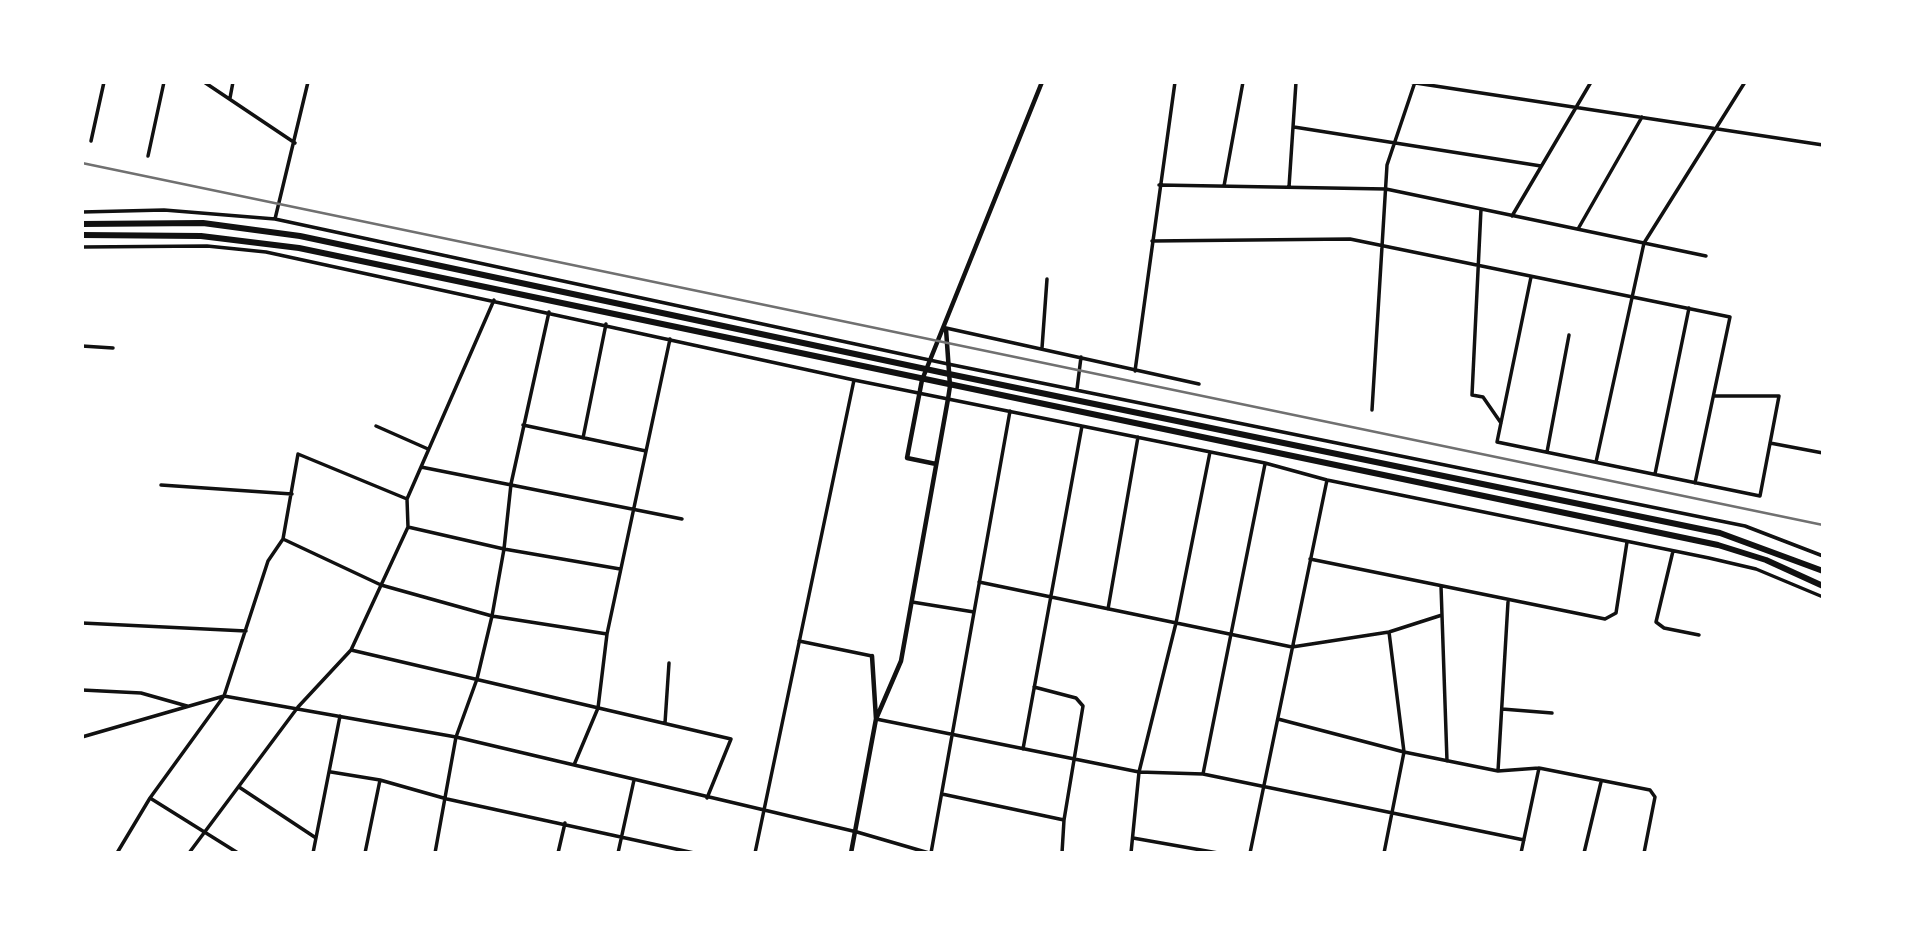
<!DOCTYPE html>
<html>
<head>
<meta charset="utf-8">
<style>
  body { margin:0 }
  #map { position:relative; width:1905px; height:935px; overflow:hidden; background:#fff; font-family:Montserrat,sans-serif }
  canvas { display:block }
  .frame { position:absolute; inset:0; border:84px solid #fff; pointer-events:none }
</style>
</head>
<body>
<div id="map">
<canvas width="1905" height="935"></canvas>
<div class="frame"></div>
</div>
<script>
const context = document.querySelector('canvas').getContext('2d');
context.lineJoin = 'round';
function shape(rows) {
  const path = new Path2D();
  for (const r of rows) {
    path.moveTo(r[0], r[1]);
    for (let i = 2; i < r.length; i += 2) path.lineTo(r[i], r[i + 1]);
  }
  return path;
}
function strokePath(path, color, width, dash) {
  context.strokeStyle = color;
  context.lineWidth = width;
  context.lineCap = dash ? 'butt' : 'round';
  context.setLineDash(dash || []);
  context.stroke(path);
}
strokePath(shape([
  [204,82,295,143],
  [1409,82,1823,145],
  [230,98,233,82],
  [1294,127,1541,166],
  [91,141,104,82],
  [148,156,164,82],
  [1159,185,1386,189,1706,256],
  [1224,186,1243,82],
  [1289,187,1296,82],
  [1481,209,1472,395,1483,397,1501,423],
  [82,212,164,210,275,219,948,364,1745,526,1823,556],
  [1512,216,1591,82],
  [275,219,308,82],
  [1578,229,1642,117],
  [1152,241,1350,239,1730,317,1695,483],
  [82,247,207,246,266,252,854,380,1265,463,1327,480,1709,558,1756,569,1823,597],
  [1531,277,1497,442,1760,496,1779,396,1714,396],
  [946,328,1199,384],
  [82,346,113,348],
  [1042,348,1047,279],
  [1135,371,1175,82],
  [1077,389,1081,357],
  [1372,410,1387,165,1415,82],
  [523,425,646,451],
  [376,426,428,449],
  [583,438,606,324],
  [1770,443,1823,453],
  [1547,452,1569,335],
  [1596,462,1644,243,1745,82],
  [421,467,682,519],
  [1655,474,1689,308],
  [161,485,292,494],
  [408,527,504,549,620,569],
  [283,539,381,585,492,616,607,634],
  [1673,551,1656,622,1664,628,1699,635],
  [1310,559,1605,619,1616,613,1627,542],
  [979,582,1292,647,1389,632,1442,615],
  [1441,586,1447,761],
  [912,602,974,612],
  [1108,609,1138,437],
  [82,623,246,631],
  [799,641,872,656],
  [351,650,731,739,707,798],
  [1034,687,1076,698,1083,706,1064,820,1062,853],
  [82,690,141,693,187,706],
  [1502,709,1552,713],
  [876,719,1139,772,1203,774,1524,840],
  [1278,719,1404,752,1498,771,1539,768,1650,790,1655,797,1644,853],
  [665,723,669,663],
  [82,737,224,696,456,737,857,832,929,853],
  [1023,749,1082,426],
  [574,765,598,708,607,634,670,339],
  [1498,771,1508,602],
  [331,772,380,780,447,799,694,853],
  [1203,774,1265,464],
  [239,787,316,838],
  [942,794,1064,820],
  [150,798,238,853],
  [1133,838,1218,853],
  [117,853,150,798,224,696,268,561,283,539,298,454,407,499],
  [189,853,298,707,351,650,408,527,407,499,494,300],
  [313,853,340,716],
  [365,853,380,780],
  [435,853,456,737,477,679,492,616,504,549,511,484,549,312],
  [558,853,565,823],
  [618,853,634,780],
  [755,853,854,380],
  [931,853,1010,411],
  [1131,853,1139,772,1176,623,1210,452],
  [1250,853,1327,480],
  [1384,853,1404,752,1389,632],
  [1521,853,1539,768],
  [1584,853,1601,782]
]), '#111', 3.5);
strokePath(shape([
  [936,464,907,458,922,380,1042,82],
  [876,719,901,661,948,399,950,386,946,329],
  [851,853,876,719,872,656]
]), '#111', 4.5);
strokePath(shape([
  [82,224,203,223,300,236,949,374,1720,533,1823,571],
  [82,235,201,236,299,248,1718,545,1766,560,1823,586]
]), '#111', 6);
strokePath(shape([
  [82,163,1823,525]
]), '#707070', 2.5);
</script>
</body>
</html>
